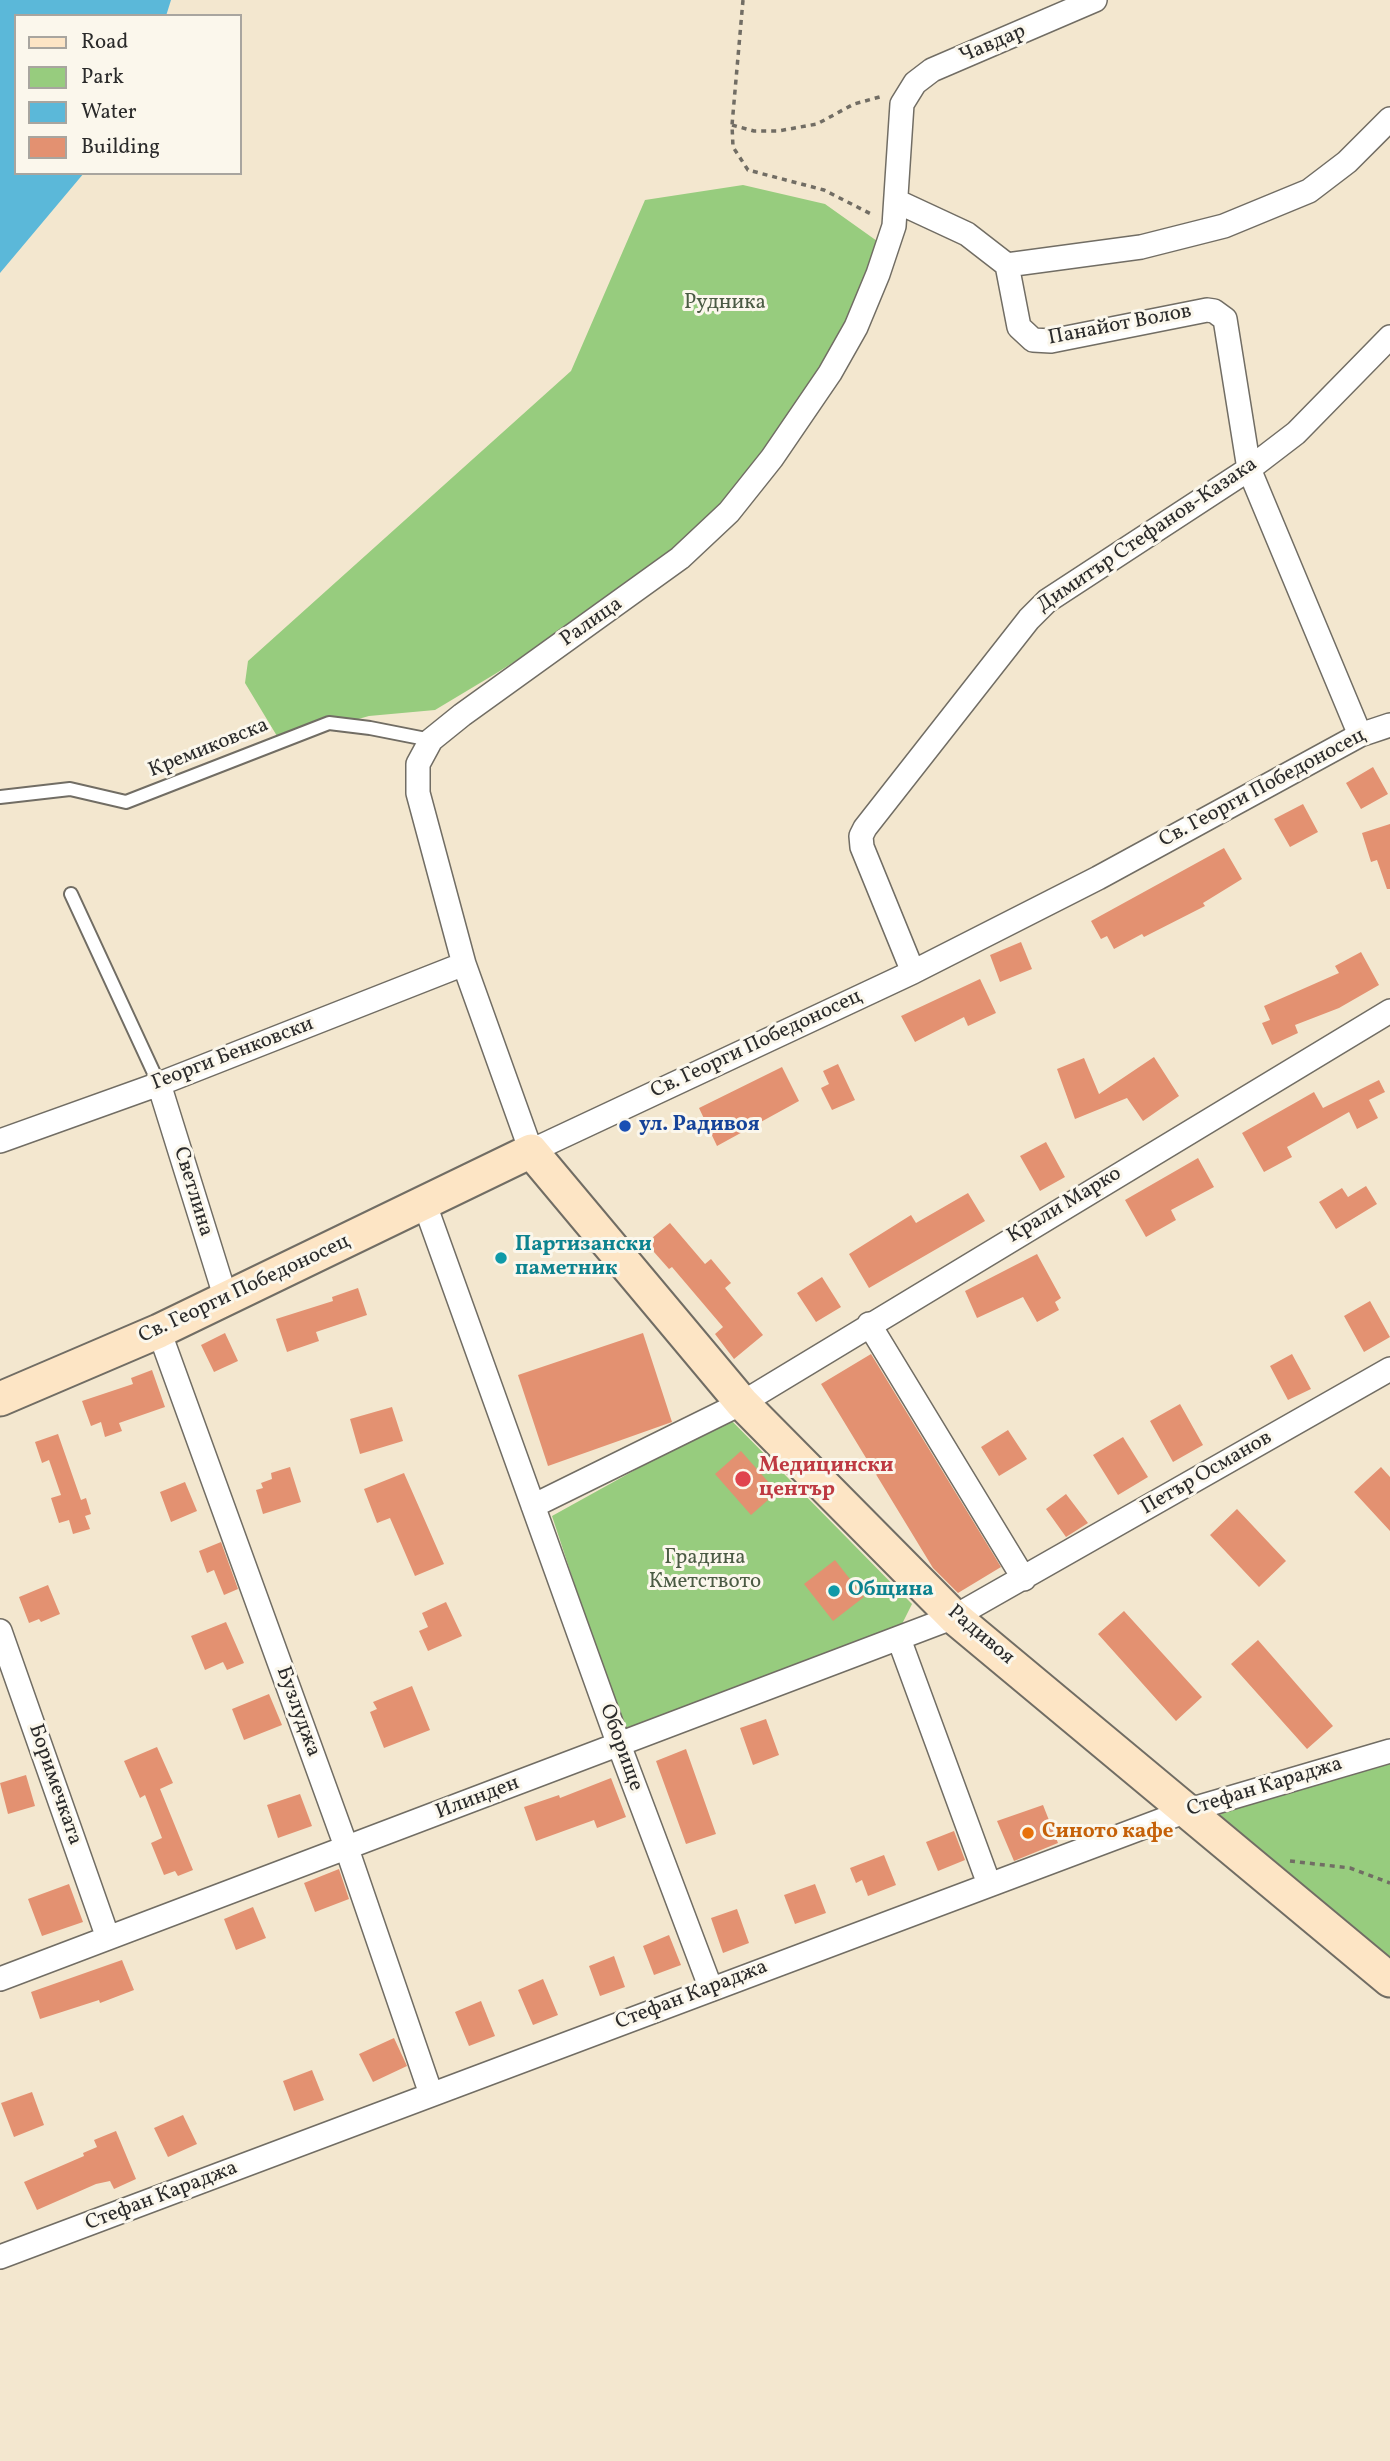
<!DOCTYPE html>
<html>
<head>
<meta charset="utf-8">
<style>
  body { margin:0 }
  #map { position:relative; width:1390px; height:2461px; overflow:hidden; background:#f3e7cf; font-family:Vollkorn,serif }
  canvas { display:block }
  .legend { position:absolute; left:14px; top:14px; width:228px; height:161px; box-sizing:border-box; background:#fbf7ec; border:2px solid #a8a59f; margin:0; padding:9px 12px; list-style:none; font-size:21px; color:#2b2b2b }
  .legend li { display:flex; align-items:center; gap:14px; height:35px }
  .legend b { width:35px; border:2px solid #a8a59f }
</style>
</head>
<body>
<div id="map">
<canvas width="1390" height="2461"></canvas>
<ul class="legend">
<li><b style="height:9px;background:#fde5c5"></b>Road</li>
<li><b style="height:19px;background:#97cc7e"></b>Park</li>
<li><b style="height:19px;background:#5bb8d9"></b>Water</li>
<li><b style="height:19px;background:#e39171"></b>Building</li>
</ul>
</div>
<script>
const context = document.querySelector('canvas').getContext('2d');
context.lineJoin = 'round';
function fill(path, color) {
  context.fillStyle = color;
  context.fill(path, 'evenodd');
}
function shape(rows) {
  const path = new Path2D();
  for (const r of rows) {
    path.moveTo(r[0], r[1]);
    for (let i = 2; i < r.length; i += 2) path.lineTo(r[i], r[i + 1]);
  }
  return path;
}
function strokePath(path, color, width, dash) {
  context.strokeStyle = color;
  context.lineWidth = width;
  context.lineCap = dash ? 'butt' : 'round';
  context.setLineDash(dash || []);
  context.stroke(path);
}
function label(font, color, halo, rows, align = 'center') {
  context.font = font + ' Vollkorn,serif';
  context.lineWidth = 6;
  context.setLineDash([]);
  context.textBaseline = 'middle';
  context.strokeStyle = halo;
  context.fillStyle = color;
  for (const [text, x, y, turn = 0] of rows) {
    context.save();
    context.translate(x, y);
    context.rotate((+turn || 0) * Math.PI / 180);
    context.textAlign = isNaN(turn) ? turn : align;
    if (halo) context.strokeText(text, 0, 0);
    context.fillText(text, 0, 0);
    context.restore();
  }
}
fill(shape([
  [743,185,825,204,877,241,850,323,775,442,706,523,593,612,495,674,435,710,369,716,280,741,245,683,248,661,571,371,645,200],
  [729,1418,912,1604,901,1626,624,1734,552,1516],
  [1390,1751,1390,1980,1189,1810]
]), '#97cc7e');
fill(shape([
  [0,0,171,0,166,16,16,16,16,173,84,173,0,273]
]), '#5bb8d9');
fill(shape([
  [1373,767,1388,794,1361,809,1346,783],
  [1303,804,1318,832,1290,847,1274,819],
  [1390,824,1390,889,1387,889,1377,860,1371,862,1362,833],
  [1224,848,1242,879,1203,903,1205,906,1144,937,1142,934,1114,949,1107,936,1101,939,1091,921],
  [1021,942,1032,969,1000,982,990,955],
  [1361,952,1379,985,1339,1008,1295,1025,1298,1033,1272,1045,1262,1023,1270,1020,1264,1006,1339,973,1335,966],
  [980,979,996,1013,968,1026,964,1017,915,1042,901,1016],
  [1154,1057,1179,1096,1143,1121,1127,1098,1075,1119,1057,1069,1084,1058,1099,1094],
  [838,1064,855,1100,832,1110,821,1088,829,1084,823,1071],
  [782,1067,799,1101,717,1146,699,1108],
  [1379,1080,1385,1092,1369,1100,1378,1118,1357,1129,1349,1112,1287,1147,1292,1157,1264,1172,1242,1133,1314,1092,1323,1108],
  [1046,1142,1065,1177,1040,1191,1020,1156],
  [1198,1158,1214,1187,1171,1210,1176,1220,1146,1237,1125,1200],
  [1366,1186,1377,1204,1336,1229,1319,1202,1342,1188,1348,1197],
  [968,1193,985,1221,869,1288,849,1254,911,1215,916,1223],
  [670,1223,705,1264,711,1259,731,1283,725,1288,763,1335,734,1359,715,1334,723,1327,672,1267,669,1269,646,1243],
  [1037,1254,1061,1298,1055,1302,1059,1310,1037,1322,1023,1297,977,1318,965,1291],
  [822,1277,841,1307,816,1322,797,1293],
  [358,1288,367,1315,316,1332,319,1341,287,1352,276,1319,333,1301,332,1297],
  [1370,1301,1390,1337,1364,1352,1344,1316],
  [225,1333,238,1361,214,1372,201,1345],
  [643,1333,672,1422,548,1466,518,1375],
  [871,1354,1001,1567,958,1593,933,1568,821,1384],
  [1292,1354,1311,1389,1288,1400,1270,1366],
  [152,1370,165,1407,119,1423,122,1431,105,1437,101,1422,91,1426,82,1401,133,1384,131,1378],
  [1180,1404,1203,1445,1173,1462,1150,1421],
  [392,1407,403,1441,360,1454,350,1419],
  [1008,1430,1027,1459,999,1476,981,1447],
  [58,1434,81,1500,86,1498,91,1514,85,1516,90,1529,73,1534,69,1520,59,1523,51,1498,61,1495,49,1460,42,1463,35,1442],
  [1123,1437,1148,1477,1118,1495,1093,1455],
  [741,1451,771,1485,762,1493,768,1500,751,1515,715,1474],
  [290,1467,301,1502,263,1514,256,1490,263,1488,261,1483,272,1479,271,1473],
  [1381,1467,1390,1477,1390,1531,1354,1492],
  [404,1473,444,1564,415,1576,390,1518,377,1523,364,1489],
  [185,1482,197,1511,171,1522,160,1492],
  [1066,1494,1088,1523,1066,1537,1046,1509],
  [1237,1509,1286,1561,1259,1587,1210,1535],
  [221,1542,238,1589,224,1595,214,1570,207,1573,199,1551],
  [835,1560,864,1597,833,1621,804,1584],
  [48,1585,60,1614,41,1622,39,1619,29,1623,19,1597],
  [446,1602,462,1636,428,1651,419,1631,428,1627,422,1613],
  [1124,1611,1202,1697,1176,1721,1098,1634],
  [226,1622,244,1663,227,1670,223,1662,205,1670,191,1636],
  [1258,1640,1333,1726,1307,1749,1231,1664],
  [412,1686,430,1730,384,1748,370,1712,377,1709,373,1702],
  [269,1694,282,1725,244,1740,232,1709],
  [766,1719,779,1755,753,1765,740,1728],
  [157,1747,173,1783,160,1789,193,1870,178,1876,175,1871,164,1875,151,1843,162,1838,145,1795,140,1798,124,1761],
  [686,1749,716,1834,686,1844,656,1761],
  [26,1775,35,1806,8,1814,0,1783],
  [611,1778,626,1817,597,1828,594,1820,536,1841,524,1807,559,1795,560,1798],
  [300,1794,312,1826,278,1838,267,1805],
  [1043,1805,1058,1843,1014,1861,997,1821],
  [954,1831,965,1860,938,1871,926,1842],
  [884,1855,896,1885,868,1896,862,1880,856,1883,850,1868],
  [339,1869,349,1899,315,1912,304,1883],
  [69,1884,83,1922,42,1936,28,1899],
  [815,1884,826,1913,795,1924,784,1895],
  [253,1907,266,1938,236,1950,224,1919],
  [737,1909,749,1943,723,1953,711,1918],
  [669,1935,681,1965,654,1975,643,1946],
  [614,1956,625,1987,600,1996,589,1966],
  [122,1960,134,1990,100,2003,99,2000,40,2019,31,1992],
  [543,1979,558,2015,533,2025,518,1990],
  [481,2001,495,2036,469,2046,455,2012],
  [394,2038,407,2066,373,2082,359,2054],
  [312,2070,324,2100,294,2111,283,2081],
  [32,2092,44,2125,14,2137,1,2103],
  [183,2115,197,2144,168,2157,154,2128],
  [116,2131,136,2179,114,2189,110,2181,96,2184,37,2210,24,2182,84,2156,83,2153,97,2147,94,2140]
]), '#e39171');
const lane = shape([
  [0,797,70,789,126,802,329,723,370,728,431,740],
  [71,894,159,1084]
]);
const street = shape([
  [1095,0,932,70,915,83,902,104,894,226,878,274,856,327,830,373,772,458,729,512,680,558,462,715,431,740,418,764,418,793,464,964,531,1151,913,972,1098,878,1360,735,1390,725],
  [896,201,967,234,1007,265,1141,247,1224,226,1309,191,1347,162,1390,119],
  [1007,265,1019,327,1033,340,1051,341,1207,310,1214,311,1225,319,1249,469,1360,735],
  [913,972,862,847,861,836,865,828,1029,619,1047,601,1249,469,1296,433,1390,337],
  [159,1084,226,1299],
  [0,1141,159,1084,464,964],
  [425,1205,619,1745,711,1989],
  [869,1324,1024,1579],
  [159,1331,347,1849,431,2094],
  [533,1506,742,1403,1390,1011],
  [0,1631,108,1938],
  [899,1639,989,1884],
  [0,1979,954,1617,1390,1369],
  [0,2257,1189,1810,1390,1751]
]);
const secondary = shape([
  [0,1399,159,1331,531,1151,742,1403,954,1617,1390,1980]
]);
strokePath(lane, '#716d64', 16);
strokePath(street, '#716d64', 26);
strokePath(secondary, '#716d64', 37);
strokePath(shape([
  [743,0,732,125,733,147,748,170,824,190,873,215],
  [732,125,754,131,778,131,817,124,854,104,883,96],
  [1290,1861,1350,1868,1390,1883]
]), '#716d64', 3.5, [5, 5]);
strokePath(lane, '#fff', 12);
strokePath(street, '#fff', 23);
strokePath(secondary, '#fde5c5', 33);
for (const [x, y, r, color] of [
  [625,1126,7,"#1a4fb4"],
  [501,1258,7,"#0f9aa8"],
  [743,1479,9,"#e0444e"],
  [834,1591,7,"#0f9aa8"],
  [1028,1833,7,"#e8710a"]
]) {
  const dot = new Path2D();
  dot.arc(x, y, r, 0, 2 * Math.PI);
  context.fillStyle = color;
  context.fill(dot);
  strokePath(dot, '#fbf7ec', 2.5);
}
label('21px', '#2b2b2b', '#fbf7ec', [
  ["Чавдар",993,45,-23],
  ["Панайот Волов",1120,326,-11],
  ["Димитър Стефанов-Казака",1148,536,-34],
  ["Ралица",592,623,-35],
  ["Кремиковска",209,749,-22],
  ["Св. Георги Победоносец",1263,789,-28],
  ["Св. Георги Победоносец",757,1045,-25],
  ["Георги Бенковски",233,1055,-21],
  ["Светлина",192,1192,73],
  ["Крали Марко",1065,1206,-31],
  ["Св. Георги Победоносец",245,1290,-25],
  ["Петър Османов",1207,1474,-30],
  ["Радивоя",980,1636,40],
  ["Бузлуджа",297,1712,70],
  ["Оборище",620,1748,70],
  ["Боримечката",54,1785,71],
  ["Стефан Караджа",1265,1788,-17],
  ["Илинден",478,1799,-21],
  ["Стефан Караджа",692,1996,-21],
  ["Стефан Караджа",162,2197,-21]
]);
label('21px', '#4b5b44', '#fbf7ec', [
  ["Рудника",725,304],
  ["Градина",705,1559],
  ["Кметството",705,1583]
]);
label('bold 21px', '#164399', '#fbf7ec', [
  ["ул. Радивоя",639,1126]
], 'left');
label('bold 21px', '#0d838f', '#fbf7ec', [
  ["Партизански",515,1246],
  ["паметник",515,1270],
  ["Община",848,1591]
], 'left');
label('bold 21px', '#be3a42', '#fbf7ec', [
  ["Медицински",759,1467],
  ["център",759,1491]
], 'left');
label('bold 21px', '#c56008', '#fbf7ec', [
  ["Синото кафе",1042,1833]
], 'left');
</script>
</body>
</html>
